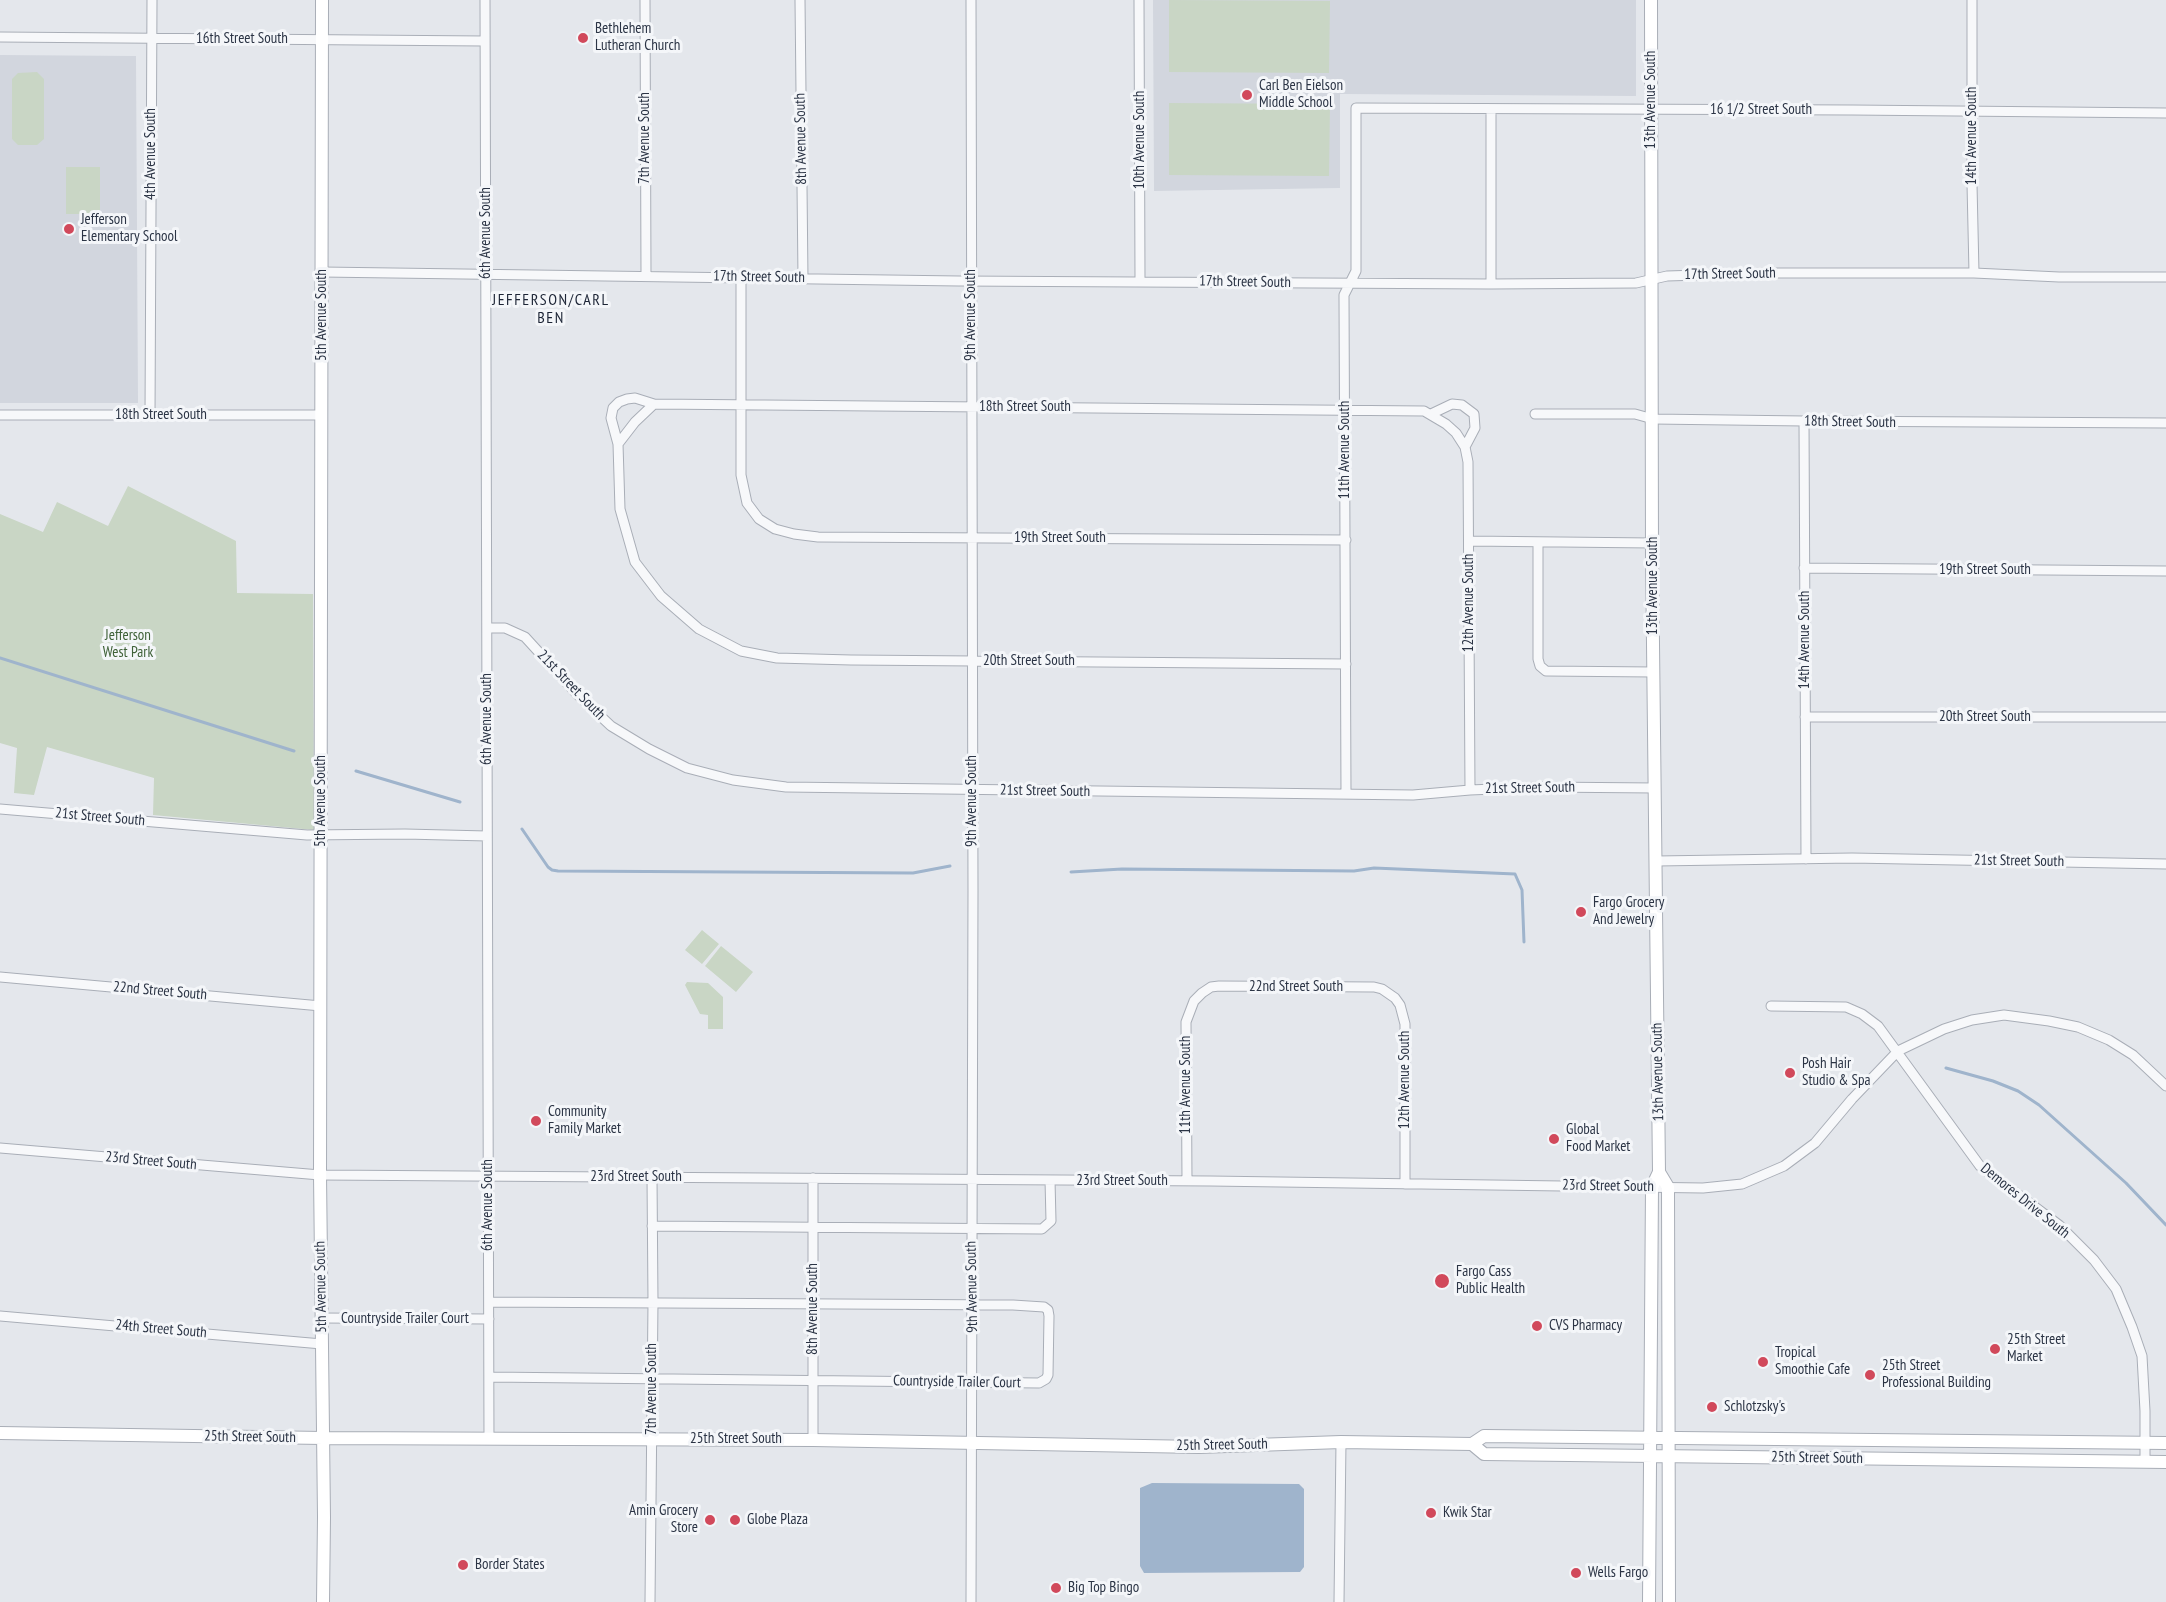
<!DOCTYPE html>
<html>
<head>
<meta charset="utf-8">
<style>
  body { margin:0 }
  canvas { display:block; background:#e4e7ec }
</style>
</head>
<body>
<canvas width="2166" height="1602"></canvas>
<script>
const context = document.querySelector('canvas').getContext('2d');
context.lineJoin = 'round';
function fill(path, color) {
  context.fillStyle = color;
  context.fill(path, 'evenodd');
}
function shape(rows) {
  const path = new Path2D();
  for (const r of rows) {
    path.moveTo(r[0], r[1]);
    for (let i = 2; i < r.length; i += 2) path.lineTo(r[i], r[i + 1]);
  }
  return path;
}
function strokePath(path, color, width, dash) {
  context.strokeStyle = color;
  context.lineWidth = width;
  context.lineCap = dash ? 'butt' : 'round';
  context.setLineDash(dash || []);
  context.stroke(path);
}
function label(font, color, halo, rows, align = 'center') {
  context.font = font + ' "PT Sans Narrow",sans-serif';
  context.lineWidth = 6;
  context.setLineDash([]);
  context.textBaseline = 'middle';
  context.strokeStyle = halo;
  context.fillStyle = color;
  for (const [text, x, y, turn = 0] of rows) {
    context.save();
    context.translate(x, y);
    context.rotate((+turn || 0) * Math.PI / 180);
    context.textAlign = isNaN(turn) ? turn : align;
    if (halo) context.strokeText(text, 0, 0);
    context.fillText(text, 0, 0);
    context.restore();
  }
}
fill(shape([
  [1153,0,1636,0,1636,96,1340,94,1340,188,1154,191],
  [0,55,136,56,138,403,0,403]
]), '#d2d6de');
fill(shape([
  [1169,0,1330,1,1329,73,1169,72],
  [18,73,37,72,44,79,44,139,37,145,18,145,12,139,12,79],
  [1169,103,1330,104,1329,176,1169,175],
  [66,167,100,167,100,214,66,214],
  [128,486,236,541,237,593,313,594,314,830,153,815,154,778,47,747,34,795,14,793,17,748,0,743,0,514,43,532,57,502,108,526],
  [702,930,719,944,702,964,685,950],
  [721,946,753,972,736,992,705,966],
  [687,982,708,983,723,997,723,1029,708,1029,708,1015,700,1014,685,985]
]), '#c9d6c5');
fill(shape([
  [1152,1483,1299,1484,1304,1489,1304,1567,1300,1572,1144,1573,1140,1566,1140,1488]
]), '#9fb4cc');
strokePath(shape([
  [0,658,294,751],
  [356,771,460,802],
  [522,829,548,867,552,870,558,871,913,873,950,866],
  [1071,872,1122,869,1354,871,1374,868,1515,874,1522,890,1524,942],
  [1946,1068,1993,1081,2018,1091,2039,1105,2126,1183,2166,1225]
]), '#9fb4cc', 3);
const street = shape([
  [485,0,489,1439],
  [645,0,646,275],
  [800,0,803,278],
  [971,0,973,890,971,1602],
  [1139,0,1140,281],
  [1972,0,1972,184,1974,273],
  [0,37,484,41],
  [322,272,959,281,1491,284,1636,283,1667,276,1762,273,1974,273,2059,277,2166,277],
  [741,277,741,475,747,503,759,519,775,529,794,534,818,537,1346,540],
  [1491,284,1491,109],
  [654,404,635,398,627,399,619,402,613,408,611,418,618,444,620,509,635,562,661,596,699,629,741,651,777,658,851,660,1346,664],
  [1431,414,1452,404,1462,405,1474,414,1475,428,1465,447],
  [1535,414,1635,414,1653,419,1804,421,2166,423],
  [0,415,321,415],
  [150,415,152,0],
  [1804,421,1806,859],
  [618,444,635,422,654,404,1424,411,1446,424,1456,433,1465,447,1468,462,1470,790],
  [1469,541,1652,543],
  [1538,542,1538,659,1540,666,1546,671,1653,672],
  [1804,568,2166,571],
  [487,628,505,628,525,637,577,694,611,726,649,749,687,768,733,780,786,787,1413,795,1470,790,1542,787,1655,788],
  [1805,717,2166,717],
  [1346,794,1344,295,1356,271,1356,108,1852,110,2166,113],
  [0,809,307,835,405,834,487,836],
  [1657,861,1852,858,2166,864],
  [0,977,321,1006],
  [1771,1006,1846,1007,1862,1014,1878,1026,1980,1166,2059,1225,2094,1260,2116,1289,2132,1327,2142,1356,2145,1411,2145,1462],
  [0,1148,320,1175,1210,1181,1703,1188,1742,1184,1784,1166,1815,1143,1852,1099,1898,1051,1944,1029,1972,1020,2004,1015,2049,1021,2078,1027,2109,1040,2133,1055,2166,1086],
  [813,1178,813,1440],
  [1187,1181,1186,1022,1194,1001,1202,993,1211,987,1219,986,1374,987,1382,989,1395,998,1400,1005,1405,1024,1405,1184],
  [652,1226,1042,1229,1051,1221,1050,1180],
  [489,1302,1013,1305,1044,1307,1048,1310,1049,1316,1048,1375,1046,1379,1039,1383,489,1377],
  [0,1316,322,1344],
  [321,1318,489,1319],
  [650,1602,653,1302,652,1177],
  [1339,1602,1341,1442]
]);
const secondary = shape([
  [322,0,320,1175,324,1517,323,1602],
  [1659,1172,1668,1187,1669,1602],
  [0,1433,323,1438,813,1440,1199,1447,1341,1442,1472,1444,1484,1436,2166,1443],
  [1472,1444,1484,1454,2166,1462],
  [1649,1602,1652,1187,1659,1172,1652,556,1651,0]
]);
strokePath(street, '#a9aeb7', 11);
strokePath(secondary, '#a9aeb7', 14);
strokePath(street, '#f7f8fa', 9);
strokePath(secondary, '#fff', 12);
for (const [x, y, r, color] of [
  [583,38,6,"#d1495b"],
  [1247,95,6,"#d1495b"],
  [69,229,6,"#d1495b"],
  [1581,912,6,"#d1495b"],
  [1790,1073,6,"#d1495b"],
  [536,1121,6,"#d1495b"],
  [1554,1139,6,"#d1495b"],
  [1442,1281,8,"#d1495b"],
  [1537,1326,6,"#d1495b"],
  [1995,1349,6,"#d1495b"],
  [1763,1362,6,"#d1495b"],
  [1870,1375,6,"#d1495b"],
  [1712,1407,6,"#d1495b"],
  [1431,1513,6,"#d1495b"],
  [710,1520,6,"#d1495b"],
  [735,1520,6,"#d1495b"],
  [463,1565,6,"#d1495b"],
  [1576,1573,6,"#d1495b"],
  [1056,1588,6,"#d1495b"]
]) {
  const dot = new Path2D();
  dot.arc(x, y, r, 0, 2 * Math.PI);
  context.fillStyle = color;
  context.fill(dot);
  strokePath(dot, '#f4f6f9', 2);
}
label('15px', '#2b3445', '#f4f6f9', [
  ["Bethlehem",595,29],
  ["Lutheran Church",595,46],
  ["Carl Ben Eielson",1259,86],
  ["Middle School",1259,103],
  ["Jefferson",81,220],
  ["Elementary School",81,237],
  ["Fargo Grocery",1593,903],
  ["And Jewelry",1593,920],
  ["Posh Hair",1802,1064],
  ["Studio & Spa",1802,1081],
  ["Community",548,1112],
  ["Family Market",548,1129],
  ["Global",1566,1130],
  ["Food Market",1566,1147],
  ["Fargo Cass",1456,1272],
  ["Public Health",1456,1289],
  ["CVS Pharmacy",1549,1326],
  ["25th Street",2007,1340],
  ["Market",2007,1357],
  ["Tropical",1775,1353],
  ["Smoothie Cafe",1775,1370],
  ["25th Street",1882,1366],
  ["Professional Building",1882,1383],
  ["Schlotzsky's",1724,1407],
  ["Amin Grocery",698,1511,"right"],
  ["Store",698,1528,"right"],
  ["Kwik Star",1443,1513],
  ["Globe Plaza",747,1520],
  ["Border States",475,1565],
  ["Wells Fargo",1588,1573],
  ["Big Top Bingo",1068,1588]
], 'left');
label('15px', '#2b3445', '#f4f6f9', [
  ["16th Street South",242,39],
  ["13th Avenue South",1651,100,-90],
  ["16 1/2 Street South",1761,110],
  ["14th Avenue South",1972,136,-90],
  ["7th Avenue South",645,138,-90],
  ["8th Avenue South",801,139,-91],
  ["10th Avenue South",1140,140,-90],
  ["4th Avenue South",151,154,-90],
  ["6th Avenue South",486,233,-90],
  ["17th Street South",1730,274,-1],
  ["17th Street South",759,277,1],
  ["17th Street South",1245,282,1],
  ["5th Avenue South",322,315,-90],
  ["9th Avenue South",971,315,-90],
  ["18th Street South",1025,407],
  ["18th Street South",161,415],
  ["18th Street South",1850,422,1],
  ["11th Avenue South",1345,450,-90],
  ["19th Street South",1060,538],
  ["19th Street South",1985,570],
  ["13th Avenue South",1653,586,-90],
  ["12th Avenue South",1469,603,-90],
  ["14th Avenue South",1805,640,-90],
  ["20th Street South",1029,661],
  ["21st Street South",571,685,46],
  ["20th Street South",1985,717],
  ["6th Avenue South",487,719,-90],
  ["21st Street South",1530,788,-1],
  ["21st Street South",1045,791,1],
  ["5th Avenue South",321,801,-90],
  ["9th Avenue South",972,801,-90],
  ["21st Street South",100,817,5],
  ["21st Street South",2019,861,1],
  ["22nd Street South",1296,987],
  ["22nd Street South",160,991,5],
  ["13th Avenue South",1658,1072,-91],
  ["12th Avenue South",1405,1080,-90],
  ["11th Avenue South",1186,1085,-90],
  ["23rd Street South",151,1161,5],
  ["23rd Street South",636,1177],
  ["23rd Street South",1122,1181],
  ["23rd Street South",1608,1186,1],
  ["Demores Drive South",2025,1201,39],
  ["6th Avenue South",488,1205,-90],
  ["5th Avenue South",321,1287,-91],
  ["9th Avenue South",972,1287,-91],
  ["8th Avenue South",813,1309,-90],
  ["Countryside Trailer Court",405,1319],
  ["24th Street South",161,1329,5],
  ["Countryside Trailer Court",957,1382,1],
  ["7th Avenue South",652,1389,-90],
  ["25th Street South",250,1437,1],
  ["25th Street South",736,1439],
  ["25th Street South",1222,1445,-1],
  ["25th Street South",1817,1458,1]
]);
label('15px', '#3f6138', '#f4f6f9', [
  ["Jefferson",128,636],
  ["West Park",128,653]
]);
context.letterSpacing = '1.5px';
label('16px', '#1d2536', '#f4f6f9', [
  ["JEFFERSON/CARL",551,300],
  ["BEN",551,318]
]);
context.letterSpacing = '0px';
</script>
</body>
</html>
